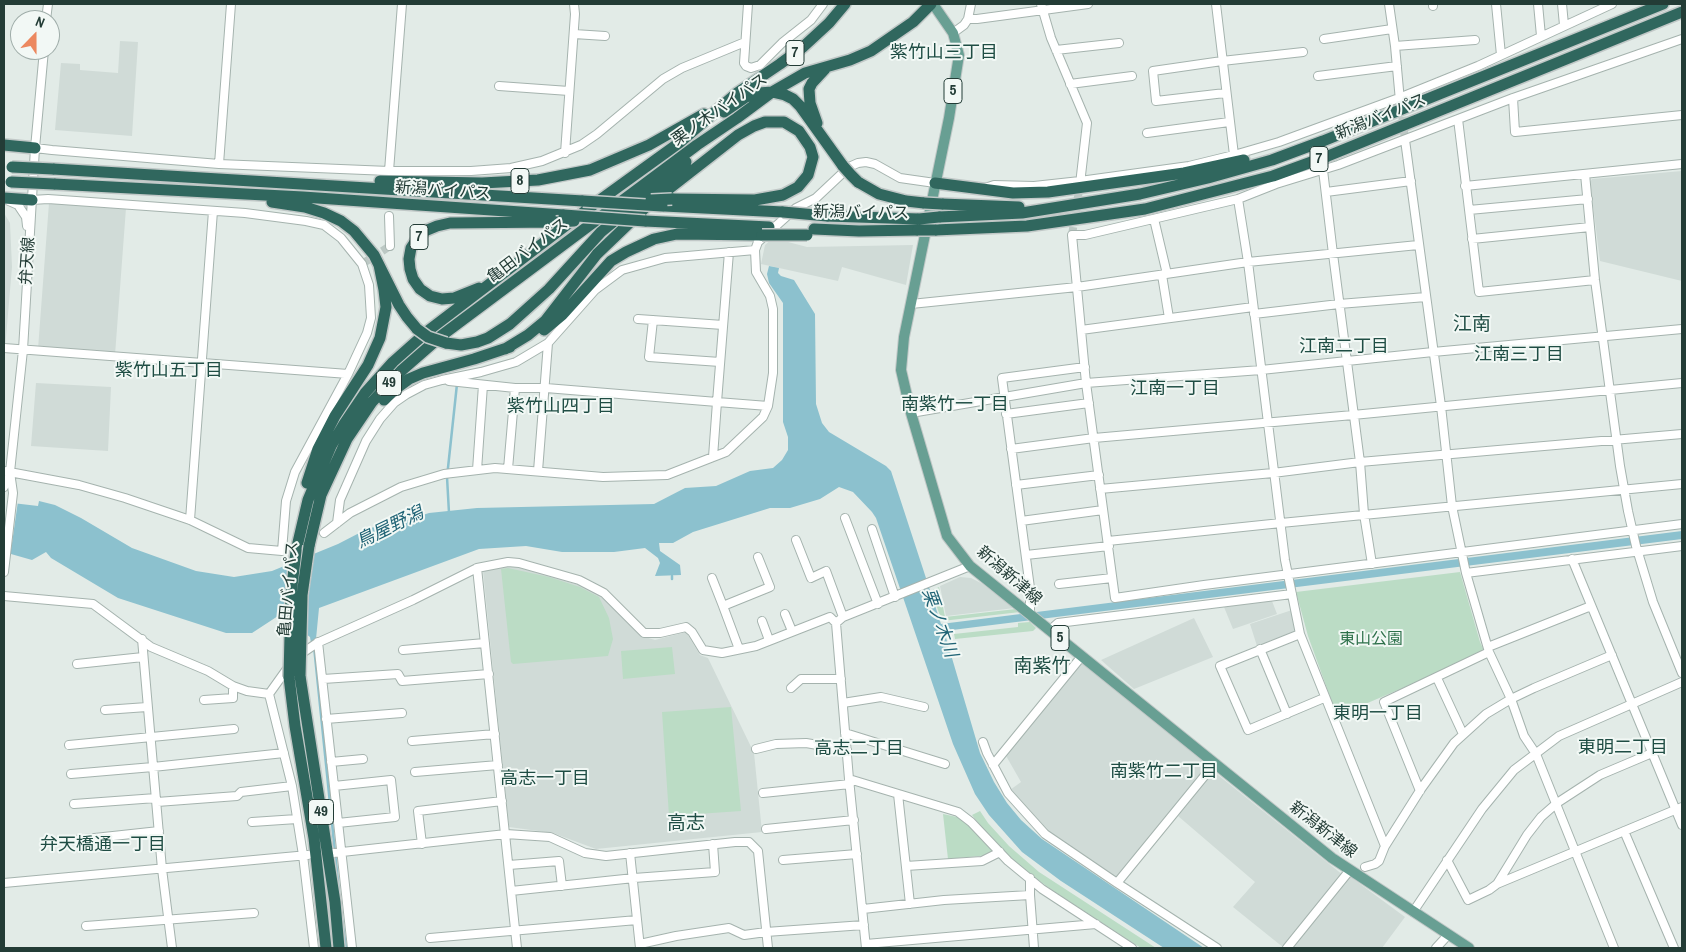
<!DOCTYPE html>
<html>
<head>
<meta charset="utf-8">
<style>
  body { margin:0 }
  #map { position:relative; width:1686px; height:952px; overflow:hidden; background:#e2ebe7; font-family:"Archivo Narrow",sans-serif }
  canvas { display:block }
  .frame { position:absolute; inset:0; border:5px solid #233c36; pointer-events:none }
  .north { position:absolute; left:10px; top:10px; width:50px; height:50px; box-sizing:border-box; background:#f2f8f5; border:1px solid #9fada9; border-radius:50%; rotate:22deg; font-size:14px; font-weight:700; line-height:20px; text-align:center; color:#233c36 }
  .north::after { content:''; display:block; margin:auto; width:18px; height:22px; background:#ec885f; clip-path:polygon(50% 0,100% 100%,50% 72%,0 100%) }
</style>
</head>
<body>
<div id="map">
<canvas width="1686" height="952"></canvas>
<div class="frame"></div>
<div class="north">N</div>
</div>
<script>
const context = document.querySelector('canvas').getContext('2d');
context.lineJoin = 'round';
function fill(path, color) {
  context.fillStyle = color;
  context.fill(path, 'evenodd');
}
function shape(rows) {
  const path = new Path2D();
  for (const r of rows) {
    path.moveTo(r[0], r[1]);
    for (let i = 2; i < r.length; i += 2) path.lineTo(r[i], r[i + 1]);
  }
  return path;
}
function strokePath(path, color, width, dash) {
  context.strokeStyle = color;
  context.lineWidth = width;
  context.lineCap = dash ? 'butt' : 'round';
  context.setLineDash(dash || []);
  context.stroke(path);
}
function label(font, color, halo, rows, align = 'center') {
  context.font = font + ' "Archivo Narrow","Noto Sans JP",sans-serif';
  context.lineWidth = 4;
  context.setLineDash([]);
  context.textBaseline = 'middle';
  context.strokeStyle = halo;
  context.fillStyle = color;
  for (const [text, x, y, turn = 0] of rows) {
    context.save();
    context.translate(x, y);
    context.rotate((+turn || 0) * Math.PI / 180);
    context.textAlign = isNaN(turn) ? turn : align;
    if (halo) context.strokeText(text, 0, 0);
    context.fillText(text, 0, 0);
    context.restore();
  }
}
fill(shape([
  [120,41,138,42,132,136,55,130,61,63,80,64,80,70,118,73],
  [1682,171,1682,281,1600,261,1590,182,1592,179],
  [49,203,126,208,115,355,38,349],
  [4,213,10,223,12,267,4,361],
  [773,238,807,247,913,245,906,285,842,267,838,281,761,264,765,245],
  [36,383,111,387,108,451,31,446],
  [509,565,586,587,614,606,642,636,655,640,686,632,700,655,708,658,754,753,762,832,596,849,553,833,509,827,483,571,491,568],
  [960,577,971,578,981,583,1015,608,946,616,940,586],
  [1272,601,1277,614,1233,629,1224,607],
  [1292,610,1297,631,1257,646,1250,624],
  [1194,618,1213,657,1134,689,1101,660],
  [1082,661,1210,767,1116,879,1048,833,1010,790,1021,782,1005,754],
  [1213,771,1343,875,1284,948,1233,907,1255,882,1178,816],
  [1348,875,1405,917,1382,948,1291,948]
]), '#d0dbd7');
fill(shape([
  [508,568,549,577,580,587,599,597,609,618,613,639,608,656,513,664,511,662,501,569],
  [1460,572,1480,642,1485,653,1337,716,1308,636,1296,592],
  [939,587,945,617,1016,609,1020,612,942,621,931,591],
  [1030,622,1036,628,1033,631,955,639,954,634,1018,627,1018,623],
  [672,647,675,674,623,679,621,651],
  [731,707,741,811,669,816,662,712],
  [980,811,988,823,1009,846,1039,872,1156,948,1141,948,1055,892,1013,862,994,843,972,815],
  [943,814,957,817,970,825,993,850,990,855,948,859]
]), '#bbdcc5');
fill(shape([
  [769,266,779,268,778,273,781,276,794,280,815,314,816,404,822,423,829,432,886,466,891,471,941,624,1682,531,1682,539,944,631,980,753,994,782,1007,803,1021,820,1042,839,1204,948,1164,948,1061,881,1022,852,989,815,975,794,953,744,876,518,872,512,853,492,839,487,820,499,790,508,770,508,693,532,673,543,659,543,660,551,680,565,681,575,655,576,660,563,658,558,645,548,614,552,562,552,526,546,479,549,319,608,316,639,311,643,310,637,285,618,278,616,252,633,226,633,118,598,51,558,46,552,32,560,4,552,4,502,38,506,39,501,55,505,81,518,132,548,196,571,234,577,272,571,338,544,369,528,395,524,429,513,477,508,654,504,685,488,716,486,750,471,773,468,782,460,788,450,788,437,783,422,783,303,769,283,767,274]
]), '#8cc1ce');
fill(shape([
  [4,500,18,501,10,557,4,555]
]), '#e2ebe7');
strokePath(shape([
  [449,513,447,477,457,384],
  [672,576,672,579],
  [314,646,339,892],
  [341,912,346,948]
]), '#8cc1ce', 2.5);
strokePath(shape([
  [1401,105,1405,140],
  [1072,235,1080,184],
  [362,264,390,246]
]), '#bcc8c4', 8, [8, 4]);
const minor = shape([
  [748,4,744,63,746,66,751,68,760,65,782,43,811,20,823,4],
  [1041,4,1051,38,1087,123,1080,184],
  [1216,4,1234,155],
  [1389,4,1395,46,1400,101],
  [1433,4,1433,6],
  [1496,4,1501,55],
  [1538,4,1541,36],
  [1562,4,1564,25],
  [968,19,977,19,1088,4],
  [46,20,48,4],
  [953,33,964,25,968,19,971,4],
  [574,34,605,36],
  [1324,39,1392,29],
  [1682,39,1513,98,1338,165,1276,184,1238,199,1085,235,1072,235,1086,383,1115,598,1204,585,1682,524],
  [1395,46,1475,40],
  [1056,50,1119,43],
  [1318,76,1397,66],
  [1070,84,1132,76],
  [499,86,569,91],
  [1225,93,1156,101,1153,71,1222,61,1303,52],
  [1513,98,1515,132,1682,115],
  [1458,119,1479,292,1595,280],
  [1147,133,1229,122],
  [1405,140,1441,406,1452,506,1466,573,1489,652,1511,699,1524,736,1536,754,1614,948],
  [35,148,52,150,219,164,389,171,471,171,511,168,542,161,581,145,597,134,663,79,682,68,745,42],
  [565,153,575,14,574,4],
  [219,164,231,4],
  [1323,170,1333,254,1360,462,1364,514,1372,564],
  [389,171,402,4],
  [1585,174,1595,280,1620,466,1628,511,1636,546,1653,602,1682,673],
  [1465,186,1682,164],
  [985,188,994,185,1034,186,1080,181,1189,166,1234,155,1279,142,1399,98,1478,66,1612,4],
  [1326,192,1411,181],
  [1238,199,1248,262,1285,560,1300,634,1385,846,1421,789,1454,743,1486,714,1511,699,1534,688,1612,655],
  [9,201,18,205,26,217,27,226],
  [1469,210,1588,199],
  [389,216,390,246],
  [1154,219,1167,274],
  [1472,239,1590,227],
  [1162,275,1169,318],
  [911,304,1077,287,1248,262,1418,245],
  [1254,314,1339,304,1426,297],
  [638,319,723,325],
  [653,320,649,357,720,362],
  [1081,330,1253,307],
  [4,348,348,374],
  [449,381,515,388,546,388,717,402,729,252],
  [911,413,1086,383,1261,370,1433,352,1682,329],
  [1006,414,1089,403],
  [1011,449,1094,438,1353,415,1682,383],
  [713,457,717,402,768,406],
  [508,469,515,388],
  [477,470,483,385],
  [4,471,79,485,125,498,190,520,248,548,282,551,286,501,295,472,348,374,367,333,371,318,369,285,362,264,341,238,324,225,306,221,245,213,48,199,32,200],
  [538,471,548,343],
  [1016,485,1099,475],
  [4,487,10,473],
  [1100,489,1273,473,1360,462,1682,434],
  [845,518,878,604],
  [190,520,213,211],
  [1021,521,1103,510],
  [337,523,340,500,366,441,380,419,394,403,407,394,424,385,442,380,481,372,516,362,548,343,595,290,622,270,665,258,755,250],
  [872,529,895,597],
  [324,533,350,513,401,487,444,474,495,468,603,477,667,475,726,452,763,417,768,406,773,373,773,309,770,296,756,272,755,250,758,242,796,208,816,198,849,167,858,163,866,162,875,164,900,178,935,183],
  [796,540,811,578,826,571,843,617],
  [1108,541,1281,523,1682,484],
  [1026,555,1109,546],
  [1572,559,1682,825],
  [477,568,517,948],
  [4,572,13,493,10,472,23,350,35,148,44,50],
  [1466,573,1682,546],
  [712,578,723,606],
  [1059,584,1112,578],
  [4,596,93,604,151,647,208,671,233,686,247,691,269,694],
  [785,614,792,631],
  [1030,615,1030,588,1002,378,1085,367],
  [762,621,769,640],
  [1050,630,1058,623,1292,594],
  [1300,634,1220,666,1248,730,1324,698],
  [142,639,162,869,172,948],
  [318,642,352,948],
  [1488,647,1591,606],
  [739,649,723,606,770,587,758,557],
  [1260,649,1287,714],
  [403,650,485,643],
  [298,656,317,643,413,600,477,568,508,562,519,563,579,580,604,593,644,633,660,633,686,627,692,632,703,650,722,653,756,646,830,617,836,623],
  [77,664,143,657],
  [1437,678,1463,734],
  [323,679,398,674,402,681,489,674],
  [791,688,801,679,841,679],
  [269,694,289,666],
  [269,694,292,786,303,855,314,948],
  [204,700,233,698,233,686],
  [843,703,881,697,924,707],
  [105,710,147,707],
  [326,719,402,713],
  [845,733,945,764],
  [412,741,495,734],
  [983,742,987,753,1008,793,1045,834,1117,883],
  [69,745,234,729],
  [756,749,776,744,806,743,847,750],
  [331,762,363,759],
  [1215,763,1117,883,1217,948],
  [993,765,1082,656],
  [415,772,498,765],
  [71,774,153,767,284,753],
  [849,779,958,812,971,822,1008,861,1042,889,1132,948],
  [334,786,391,780,395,817,338,823],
  [1420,791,1384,702,1489,652],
  [763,793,850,784],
  [898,794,910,904],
  [157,802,237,796,241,792,292,786],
  [74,804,156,798],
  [252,822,297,819],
  [766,829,854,820],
  [1624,831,1674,948],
  [76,840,159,831],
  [422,844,418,811,502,801],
  [333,853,506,834,550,837,585,853,606,856,735,842,749,842,758,851,768,948],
  [630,853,640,948],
  [783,860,857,854],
  [1447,860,1468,900,1489,890,1497,884,1682,807],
  [509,865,559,861,562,886],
  [906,866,982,861,1000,852],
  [1365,867,1375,864,1379,861,1385,846],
  [1030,878,1030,895,1034,948],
  [4,883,308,855],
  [1497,884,1527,835,1541,817,1557,803,1600,775,1652,753],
  [511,891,634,878,715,872,713,844],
  [863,909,944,900,1030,895],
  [1413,912,1482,809,1514,770,1559,736,1682,682],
  [86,926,254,913],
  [766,932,864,925],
  [430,938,637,920],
  [640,944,676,936,729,928,744,935,766,932],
  [866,944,1096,924],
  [866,948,849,779,836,623,843,617,970,566],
  [1287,948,1350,870],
  [1436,948,1448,935]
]);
const major = shape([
  [933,4,953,33,959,55,949,118,904,337,901,370,911,413,947,536,970,566,1332,858,1469,948]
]);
const highway = shape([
  [724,112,746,97,759,93,772,92,785,95,793,99,800,106,843,166],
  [817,123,810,103,809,89,812,83,825,69],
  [4,145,35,148],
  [53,169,583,201],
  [380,181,482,183,538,180,590,170,649,145,704,114],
  [858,182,879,194,906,201,924,203],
  [935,183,1013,193,1048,192,1184,173,1244,160],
  [54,184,303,197,564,215],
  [4,198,32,200],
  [272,202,305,207,324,213,341,221,354,231,374,255,399,305,407,317,417,329],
  [942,204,1019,207],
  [664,206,783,212],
  [827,216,919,219],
  [939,217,1022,213,1140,194,1208,178,1272,160,1323,141,1663,4],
  [645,221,769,227],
  [814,229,859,231,918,230],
  [935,230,1027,226,1145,209,1273,176,1328,156,1682,12],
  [479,288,454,298,442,299,430,296,420,289,413,279,410,269,409,259,411,248,417,239,425,231,437,226,450,223,556,222],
  [544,330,562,315,611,261,626,252,654,239,677,234,762,235],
  [446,343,461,345,477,342,488,338,510,324,549,289,601,232,686,162],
  [505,349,528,335,545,321,597,254,647,206,738,135,754,126,765,122,784,122,799,131,810,147,813,157,808,175,798,187,783,195,755,200,672,199],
  [384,400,394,390,409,379,423,373,474,359,510,347],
  [307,483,318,449,335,416,368,365,380,338,386,307,384,290,379,265],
  [309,546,321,495,347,439,372,402,401,371,441,336,697,145,737,118,772,92,805,73,850,60,871,51,913,22,931,4],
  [296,551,308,500,331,446,344,424,365,393,393,362,429,330,589,208,679,143,737,93,780,64,803,47,829,23,845,4],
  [300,676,335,902,339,948],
  [289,677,295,726,314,838,326,948]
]);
strokePath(minor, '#a5b3ae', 10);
strokePath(major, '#c1c8c7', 12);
strokePath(highway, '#c1c8c7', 14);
strokePath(minor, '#fff', 8);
strokePath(major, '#689f93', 10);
strokePath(highway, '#30675e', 11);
const highwayBridge = shape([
  [843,166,851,175,858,182],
  [12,167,53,169],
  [11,182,54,184],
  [651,200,672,199],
  [583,201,662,206],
  [924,203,942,204],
  [783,212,827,216],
  [564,215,645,221],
  [919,219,939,217],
  [556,222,574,221],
  [918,230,935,230],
  [762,235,807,235],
  [417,329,428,337,446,343],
  [300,676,302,595,309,546],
  [289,677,291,595,296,551]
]);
strokePath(highwayBridge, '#c1c8c7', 14, []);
strokePath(highwayBridge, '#30675e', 11);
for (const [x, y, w] of [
  [795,53,18],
  [953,91,18],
  [1319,159,18],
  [520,181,18],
  [419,237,18],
  [389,383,25],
  [1060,638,18],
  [321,812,25]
]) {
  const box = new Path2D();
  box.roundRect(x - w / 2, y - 12.5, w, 25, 4);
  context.fillStyle = '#f2f8f5';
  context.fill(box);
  strokePath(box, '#233c36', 1);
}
label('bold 15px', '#233c36', null, [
  ["7",795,53],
  ["5",953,91],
  ["7",1319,159],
  ["8",520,181],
  ["7",419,237],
  ["49",389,383],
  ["5",1060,638],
  ["49",321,812]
]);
label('16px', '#233c36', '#f2f8f5', [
  ["栗ノ木バイパス",720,110,-35],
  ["新潟バイパス",1381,117,-22],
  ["新潟バイパス",443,191,4],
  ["新潟バイパス",861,213,1],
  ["亀田バイパス",528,251,-37],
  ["弁天線",28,261,-86],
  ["新潟新津線",1009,576,41],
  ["亀田バイパス",289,589,-85],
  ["新潟新津線",1323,830,38]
]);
label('16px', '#2e714b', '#f2f8f5', [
  ["東山公園",1371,640]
]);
label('18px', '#1f4d44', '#f2f8f5', [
  ["紫竹山三丁目",944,53],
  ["江南二丁目",1344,347],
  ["江南三丁目",1519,355],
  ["紫竹山五丁目",169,371],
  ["江南一丁目",1175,389],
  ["南紫竹一丁目",955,405],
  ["紫竹山四丁目",561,407],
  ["東明一丁目",1378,714],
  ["東明二丁目",1623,748],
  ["高志二丁目",859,749],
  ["南紫竹二丁目",1164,772],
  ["高志一丁目",545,779],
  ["弁天橋通一丁目",103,845]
]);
label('italic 18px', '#1f6375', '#f2f8f5', [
  ["鳥屋野潟",390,528,-26],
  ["栗ノ木川",939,623,70]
]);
label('19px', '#1f4d44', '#f2f8f5', [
  ["江南",1472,325],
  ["南紫竹",1042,667],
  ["高志",686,824]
]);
</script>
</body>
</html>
